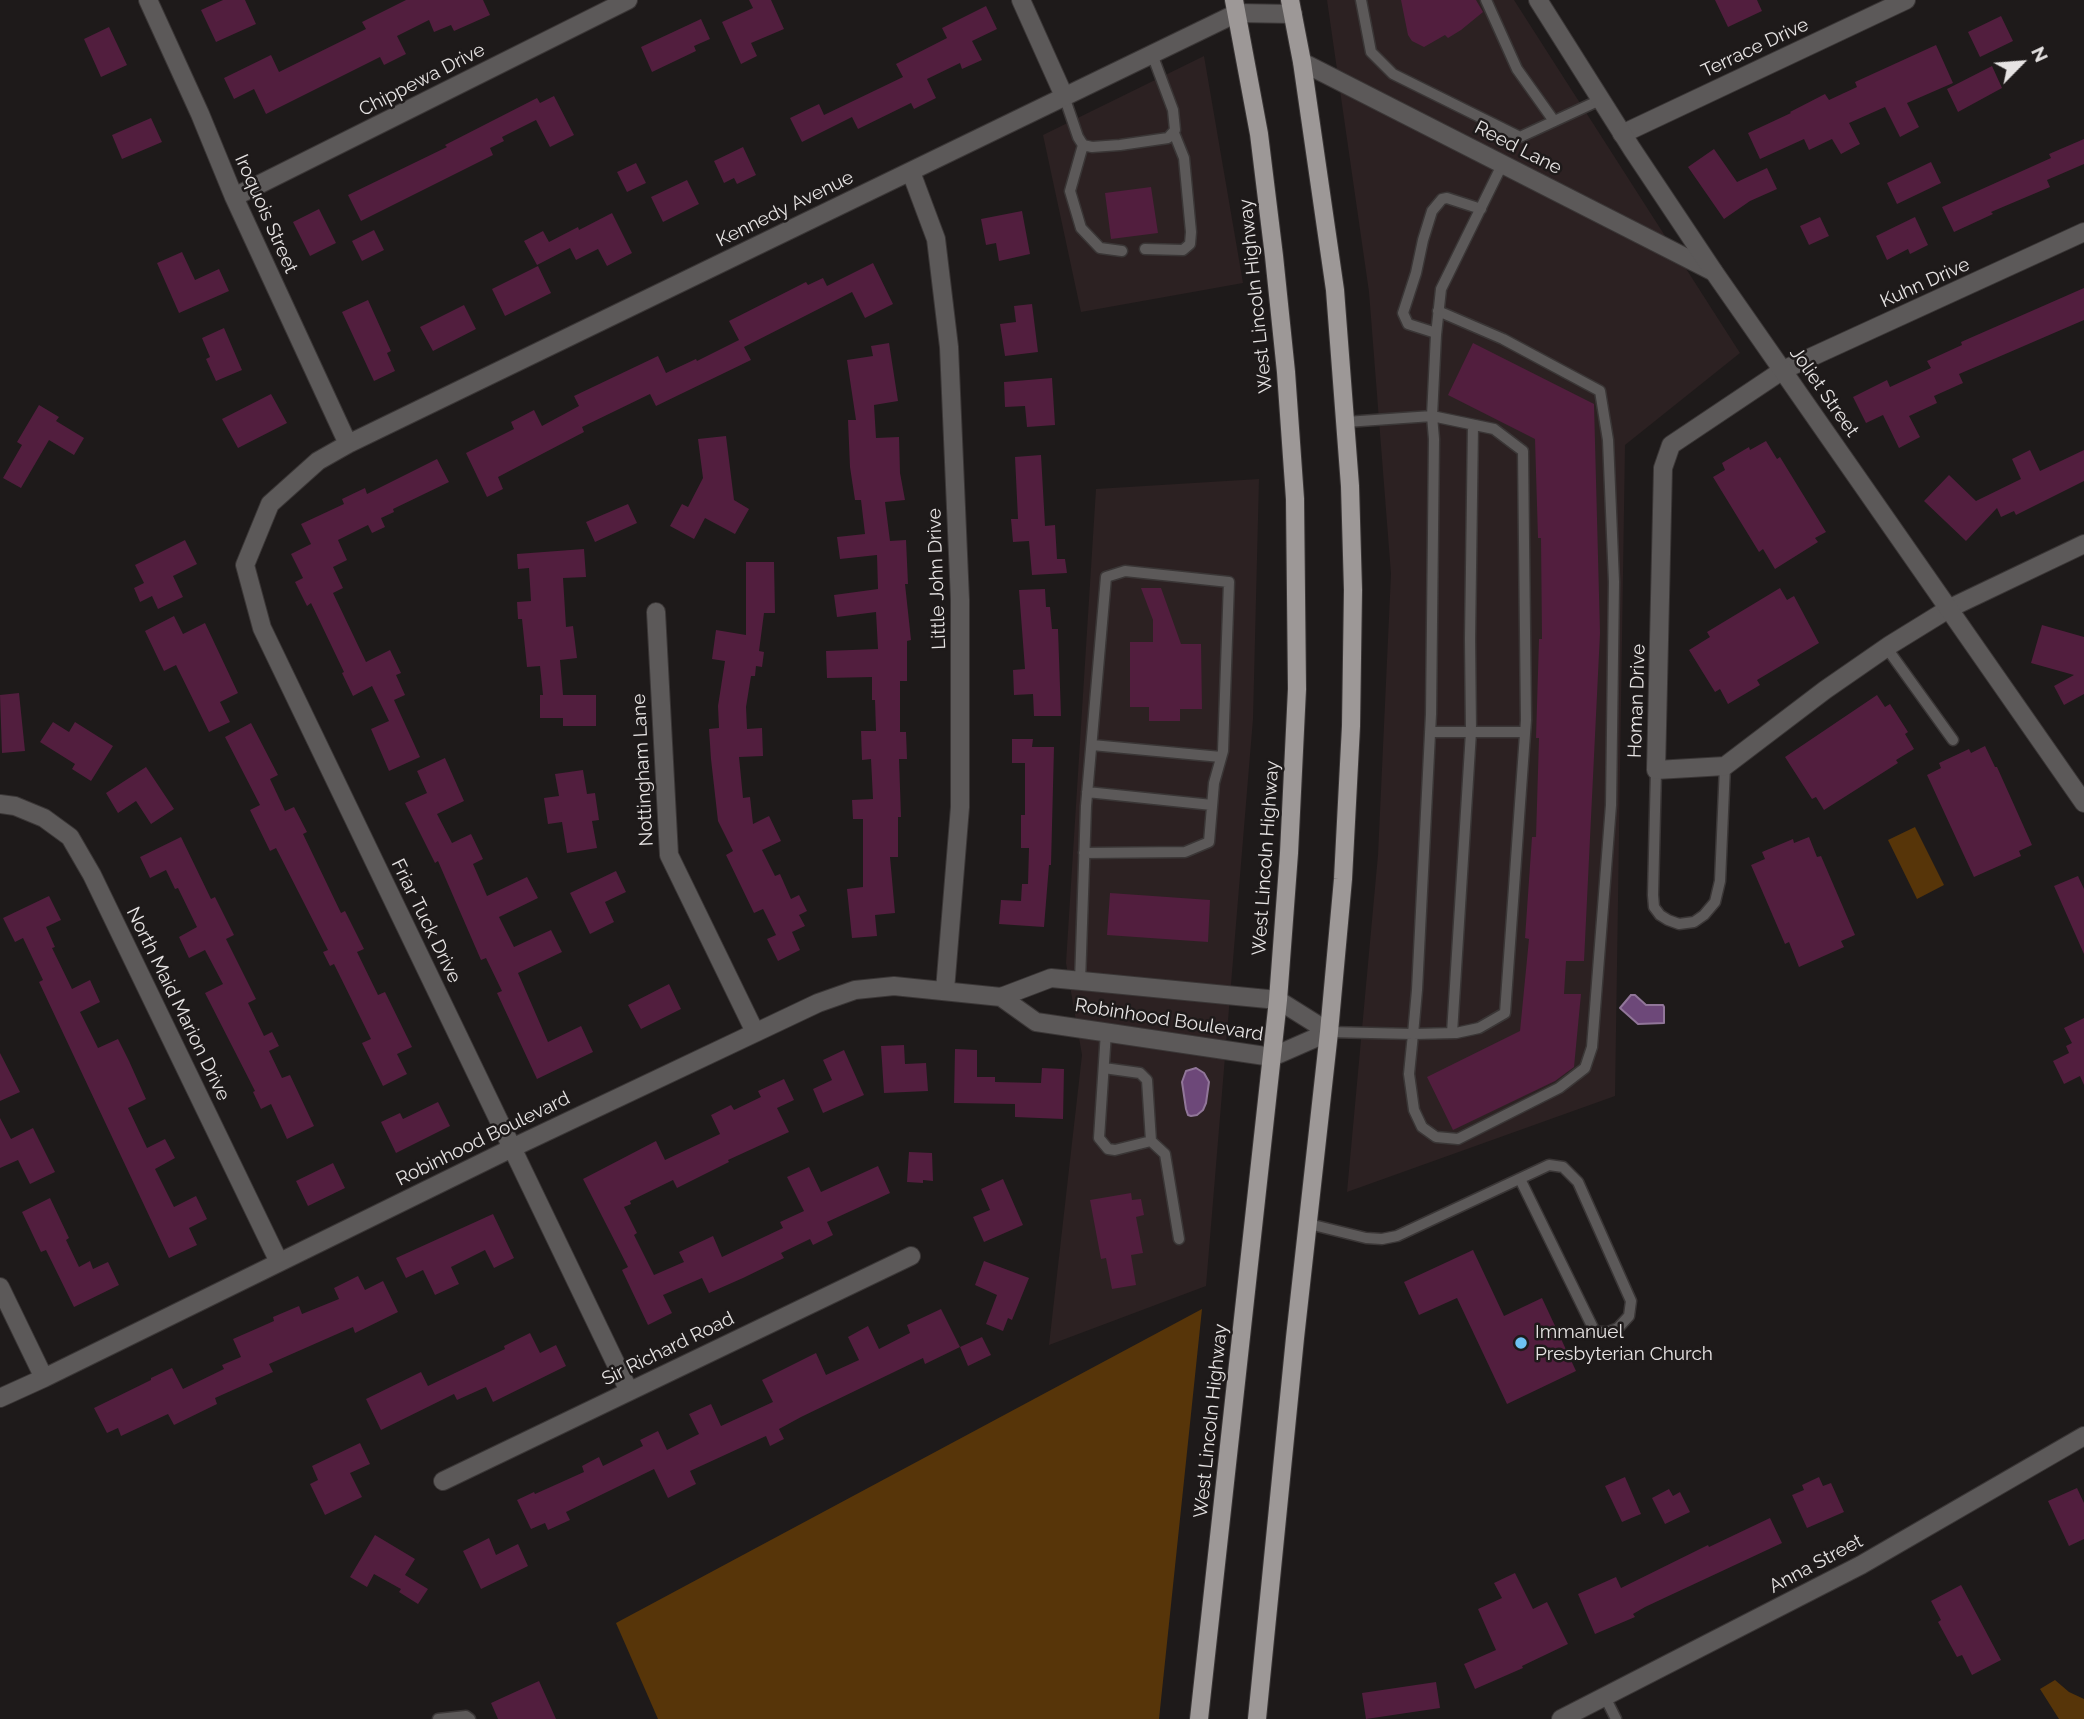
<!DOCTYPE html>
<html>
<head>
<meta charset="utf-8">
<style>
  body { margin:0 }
  #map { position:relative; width:2084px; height:1719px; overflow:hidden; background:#1e1a1a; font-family:Raleway,sans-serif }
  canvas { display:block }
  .north { position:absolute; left:1986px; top:28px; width:70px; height:70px; -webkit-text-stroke:5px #1e1a1a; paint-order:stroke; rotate:65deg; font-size:19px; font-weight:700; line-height:28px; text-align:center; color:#e6e3e3 }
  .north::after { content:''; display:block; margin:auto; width:24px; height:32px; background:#e6e3e3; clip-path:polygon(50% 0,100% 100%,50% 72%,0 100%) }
</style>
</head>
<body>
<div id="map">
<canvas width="2084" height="1719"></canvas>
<div class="north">N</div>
</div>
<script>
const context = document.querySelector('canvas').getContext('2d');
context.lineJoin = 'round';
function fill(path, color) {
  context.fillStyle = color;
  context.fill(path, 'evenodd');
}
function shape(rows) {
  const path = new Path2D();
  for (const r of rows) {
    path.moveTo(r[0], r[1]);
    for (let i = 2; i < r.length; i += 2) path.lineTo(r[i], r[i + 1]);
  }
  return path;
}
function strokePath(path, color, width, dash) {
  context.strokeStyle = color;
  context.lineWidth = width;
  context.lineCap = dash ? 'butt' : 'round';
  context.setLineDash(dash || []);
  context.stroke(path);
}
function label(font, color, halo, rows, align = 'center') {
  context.font = font + ' Raleway,sans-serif';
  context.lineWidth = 5;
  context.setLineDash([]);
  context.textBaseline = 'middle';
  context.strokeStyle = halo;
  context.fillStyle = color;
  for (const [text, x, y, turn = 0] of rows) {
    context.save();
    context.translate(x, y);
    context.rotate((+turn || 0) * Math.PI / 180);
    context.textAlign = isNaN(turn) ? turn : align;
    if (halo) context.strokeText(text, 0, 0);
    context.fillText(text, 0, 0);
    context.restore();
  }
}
fill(shape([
  [1327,0,1514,0,1740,353,1625,445,1615,1096,1347,1192,1378,855,1391,574,1369,292],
  [1204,56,1243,283,1081,312,1043,135],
  [1259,479,1253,719,1206,1286,1049,1345,1082,1055,1066,963,1096,489]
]), '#2c2122');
fill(shape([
  [1915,827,1944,885,1917,899,1888,840],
  [1202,1309,1159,1719,658,1719,616,1623],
  [2055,1680,2069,1692,2084,1699,2084,1719,2059,1719,2040,1689]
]), '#573509');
const water = shape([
  [1631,995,1635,995,1646,1005,1663,1005,1664,1007,1664,1023,1638,1024,1620,1008,1631,995],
  [1196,1068,1204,1073,1209,1082,1206,1103,1203,1110,1197,1115,1191,1116,1188,1115,1186,1109,1182,1082,1186,1071,1196,1068]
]);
fill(water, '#6d4879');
strokePath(water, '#917699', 2);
fill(shape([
  [223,0,245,0,256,24,216,42,201,10],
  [406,0,483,0,490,15,454,31,451,25,434,32,429,20,397,36,406,54,384,65,380,57,266,114,254,89,234,99,224,78,271,55,279,72,366,29,362,22],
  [749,0,771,0,784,29,751,43,757,56,741,64,722,22,753,8],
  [1401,0,1476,0,1483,12,1461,30,1448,38,1445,35,1424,47,1412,41,1408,35],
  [1715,0,1757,0,1762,11,1728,27],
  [986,6,997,29,972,41,982,60,962,69,960,63,927,79,936,98,914,109,911,103,858,129,852,117,802,142,790,118,819,104,824,115,903,77,896,64,947,38,942,28],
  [2001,16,2013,41,1980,57,1968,32],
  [701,19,710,39,694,46,696,51,652,72,641,47],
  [109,27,127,65,101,77,84,39],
  [1936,45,1953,83,1907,103,1919,127,1900,137,1885,107,1849,123,1860,144,1841,154,1832,139,1809,150,1804,139,1760,159,1748,133,1791,113,1790,112,1825,94,1829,100,1857,87,1855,82],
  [1992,66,2002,88,1958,112,1947,89],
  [554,96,574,135,550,147,536,120,502,137,504,141,490,148,493,155,361,221,348,195,447,147,445,145,537,98,540,103],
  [151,118,162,142,122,159,112,135],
  [2084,139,2084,164,2047,180,2050,187,1991,212,1993,214,1954,232,1942,207,2051,158,2049,154],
  [743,147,756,175,737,184,734,178,724,183,714,161],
  [1714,149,1737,182,1767,168,1777,189,1750,201,1724,219,1688,167],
  [1931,162,1941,183,1897,204,1887,183],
  [636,163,646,183,627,192,617,172],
  [687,180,699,204,663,222,651,197],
  [1151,187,1158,233,1111,239,1105,193],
  [319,209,336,243,310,256,293,222],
  [1022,211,1030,254,999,261,996,243,986,245,981,219],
  [612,213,632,253,607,266,598,249,576,260,570,248,537,265,524,241,543,231,549,242,578,227,579,230],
  [1820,217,1829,236,1809,245,1800,226],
  [1915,217,1928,245,1910,254,1908,249,1887,260,1876,236],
  [374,230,384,250,362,261,352,241],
  [182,252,195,280,219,269,229,291,179,313,157,263],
  [873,263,893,304,865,318,852,292,744,347,751,360,656,406,650,394,582,427,584,432,498,477,503,489,487,497,466,453,514,429,511,422,534,410,542,426,579,406,574,396,658,356,666,373,696,359,697,361,739,340,729,321,806,282,808,285,823,278,827,286],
  [538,266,551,293,505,316,492,289],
  [2084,288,2084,320,1959,374,1963,383,1934,396,1937,403,1909,416,1920,437,1899,448,1883,415,1866,423,1853,397,1887,380,1890,387,1931,368,1927,361,1962,345,1961,342],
  [368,300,391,351,387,353,395,371,374,381,342,312],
  [1032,304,1038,352,1005,356,1000,324,1016,322,1014,306],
  [464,305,476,329,433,351,420,327],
  [224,328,242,370,216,381,206,359,210,357,202,338],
  [889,343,898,401,874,405,876,438,899,437,900,473,905,500,885,502,890,541,906,540,908,584,905,584,911,640,907,641,907,681,900,681,900,732,906,732,907,759,899,759,901,817,898,817,898,857,890,857,895,913,875,915,877,936,852,938,847,889,863,887,863,819,853,819,852,800,873,799,871,759,862,760,861,731,876,731,875,700,872,700,872,677,827,678,826,651,878,649,876,612,837,617,834,595,878,589,877,555,840,559,837,537,865,534,861,500,855,500,850,467,848,420,856,420,847,360,873,356,871,346],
  [1473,343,1594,404,1600,633,1584,961,1566,961,1564,994,1581,994,1574,1067,1555,1081,1453,1130,1427,1077,1520,1031,1529,939,1525,938,1532,837,1536,837,1539,738,1536,738,1539,639,1542,639,1541,538,1538,538,1535,439,1448,395],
  [1052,378,1055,425,1027,427,1025,406,1005,407,1004,382],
  [271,394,287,423,238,448,222,419],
  [39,405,59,417,56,421,84,438,74,455,49,440,21,488,3,478,22,445,17,442],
  [726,436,734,500,749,509,735,534,705,518,694,539,670,526,682,504,688,507,703,478,698,439],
  [1766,441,1777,459,1780,457,1826,532,1815,538,1818,542,1775,569,1763,549,1759,552,1713,477,1725,470,1722,463,1749,447,1750,450],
  [2030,450,2040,471,2084,450,2084,481,2016,515,2014,511,2001,517,1997,508,1966,541,1924,501,1949,475,1976,501,2021,479,2012,459],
  [1041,455,1045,526,1055,525,1057,559,1065,559,1067,573,1032,575,1029,541,1013,542,1011,519,1018,519,1015,457],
  [437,459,449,482,393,509,394,512,381,518,385,527,372,533,368,525,338,540,347,560,333,567,343,588,333,593,366,662,390,650,401,673,396,675,405,695,394,700,420,757,389,771,371,729,389,721,372,686,353,696,342,673,344,672,311,603,307,606,295,582,303,578,291,554,311,544,301,524,344,504,342,499,365,488,367,494],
  [628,504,637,523,595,542,586,522],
  [185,540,197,564,173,576,183,597,158,609,152,596,140,602,134,588,144,583,135,565],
  [584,549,586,577,563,578,566,627,573,626,577,658,560,660,563,695,596,695,596,726,563,726,563,718,540,718,540,695,543,695,540,666,527,667,522,619,518,619,517,602,531,601,529,568,518,569,517,554],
  [746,562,774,562,775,613,764,613,759,651,764,652,762,667,756,666,755,676,751,676,746,707,747,729,762,728,763,756,739,757,743,798,750,797,753,824,769,816,781,841,762,850,775,876,780,874,791,899,799,895,807,911,799,915,805,926,792,932,800,950,778,961,767,939,776,935,763,909,754,913,726,855,733,851,718,821,711,759,709,729,719,728,718,706,725,661,712,659,716,630,746,635],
  [1141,588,1161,588,1181,644,1201,644,1202,709,1180,709,1180,721,1149,721,1149,707,1130,707,1130,642,1153,642,1153,620],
  [1780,588,1787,600,1794,596,1819,643,1757,680,1760,685,1728,704,1720,689,1715,692,1689,650,1710,637,1707,632],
  [1045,589,1046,607,1050,607,1052,629,1058,629,1061,716,1034,716,1033,694,1014,695,1013,670,1025,669,1019,590],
  [174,616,183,634,205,623,238,693,220,702,230,722,209,732,176,665,164,671,145,631],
  [2042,625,2084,637,2084,694,2064,705,2054,686,2074,675,2031,663],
  [19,693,25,751,2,753,0,695],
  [1877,695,1885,707,1890,704,1908,732,1905,734,1914,749,1896,760,1898,763,1824,810,1816,797,1812,799,1785,757],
  [53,722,69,732,75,722,113,746,91,781,72,769,75,764,40,742],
  [251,723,278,775,270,779,285,811,294,807,307,832,303,834,341,913,345,911,364,949,357,952,378,995,385,992,412,1047,397,1054,407,1074,383,1086,362,1043,371,1039,334,964,330,966,323,952,328,950,276,848,270,851,250,810,260,805,225,737],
  [1012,739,1033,739,1032,747,1054,747,1051,865,1049,865,1044,927,999,924,1001,900,1021,901,1022,884,1028,884,1029,848,1021,848,1021,815,1025,815,1025,763,1012,763],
  [1985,746,1995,767,1997,767,2032,845,2019,851,2021,856,1974,877,1927,775,1941,768,1939,763,1969,749,1971,753],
  [445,758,464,801,437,814,452,843,471,834,483,859,473,864,487,896,527,877,538,898,499,917,514,947,551,930,562,952,518,973,548,1042,581,1026,593,1052,537,1079,497,993,502,991,486,958,481,960,438,861,435,863,405,803,427,793,417,771],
  [146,767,174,809,151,824,136,801,118,813,106,793],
  [583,770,587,794,595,793,599,820,592,821,597,848,567,853,562,822,548,824,544,798,559,796,555,774],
  [181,837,211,899,215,897,234,935,226,939,256,999,248,1003,264,1036,272,1032,279,1046,269,1051,282,1078,290,1075,314,1126,287,1139,271,1104,261,1109,253,1092,255,1091,205,993,223,984,205,950,189,958,179,937,197,927,178,888,175,889,166,870,150,878,140,857],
  [1809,837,1817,857,1821,856,1855,935,1841,941,1844,947,1799,967,1789,942,1785,944,1751,865,1765,859,1762,852,1793,839,1794,843],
  [616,871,626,892,605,902,614,922,590,934,570,893],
  [2078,876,2084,889,2084,954,2054,886],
  [1110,893,1210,900,1208,942,1107,935],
  [49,896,61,920,46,927,55,947,52,948,72,989,90,980,100,1002,80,1012,98,1048,118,1039,129,1061,146,1099,128,1108,147,1148,165,1139,175,1158,155,1169,174,1207,196,1196,207,1219,189,1228,197,1245,169,1258,39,982,43,980,23,938,15,942,3,918],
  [669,984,681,1009,641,1029,628,1005],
  [2084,1018,2084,1085,2080,1076,2064,1084,2053,1061,2069,1053,2066,1046,2072,1043,2064,1028],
  [904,1045,905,1064,926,1063,928,1091,884,1093,881,1046],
  [955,1049,977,1050,977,1077,995,1077,995,1082,1041,1083,1042,1068,1064,1069,1063,1119,1015,1117,1015,1104,954,1103],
  [844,1050,864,1095,823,1113,813,1089,832,1080,823,1060],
  [0,1053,20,1092,0,1101],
  [784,1079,794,1100,777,1108,789,1132,728,1160,729,1162,677,1188,673,1180,630,1201,631,1204,624,1207,637,1233,634,1235,654,1275,684,1262,679,1252,713,1236,722,1257,783,1228,780,1222,804,1211,787,1177,809,1167,821,1192,878,1166,890,1193,827,1222,833,1235,813,1245,810,1239,781,1253,784,1258,743,1278,709,1293,702,1278,663,1295,672,1313,648,1325,622,1270,628,1267,583,1179,656,1141,665,1160,720,1134,711,1115,731,1105,734,1110,761,1097,758,1091],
  [438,1102,450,1126,396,1153,381,1122,400,1113,403,1119],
  [0,1118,11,1139,33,1128,55,1172,30,1184,18,1160,0,1168],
  [909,1152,932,1153,933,1181,923,1180,923,1183,907,1182],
  [333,1163,345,1188,308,1206,296,1181],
  [1003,1179,1023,1225,984,1242,973,1217,990,1210,981,1189],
  [1131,1193,1132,1200,1141,1199,1144,1215,1136,1217,1143,1253,1131,1255,1136,1285,1112,1289,1106,1258,1101,1259,1090,1200],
  [50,1198,69,1238,66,1240,79,1267,90,1261,93,1269,108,1262,119,1285,74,1307,46,1250,41,1252,22,1212],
  [493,1214,514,1258,494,1268,485,1250,451,1267,459,1284,435,1295,423,1270,406,1278,396,1258],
  [1473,1250,1504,1316,1542,1298,1576,1371,1507,1404,1457,1298,1419,1315,1404,1282],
  [984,1261,1029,1278,1012,1320,1008,1318,1003,1331,986,1324,997,1295,975,1285],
  [358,1276,365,1290,383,1281,398,1312,355,1333,353,1327,269,1364,273,1372,215,1398,217,1404,174,1425,168,1414,121,1436,118,1428,107,1433,94,1408,151,1380,151,1378,172,1368,183,1389,224,1369,222,1365,241,1357,233,1339,274,1321,273,1317,299,1306,302,1314,339,1299,334,1288],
  [941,1309,960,1347,925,1364,923,1358,801,1417,779,1429,784,1439,770,1446,766,1436,690,1471,696,1484,668,1498,654,1469,566,1512,570,1520,548,1530,545,1523,531,1529,517,1500,534,1492,535,1494,584,1472,582,1466,599,1457,603,1466,643,1446,640,1440,658,1431,667,1450,699,1434,689,1414,711,1404,721,1426,773,1402,762,1380,816,1353,826,1375,859,1360,848,1337,868,1326,879,1349,910,1333,907,1325],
  [530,1333,540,1353,556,1345,566,1366,493,1402,486,1387,457,1400,454,1394,381,1430,366,1399,421,1372,428,1386,505,1349,504,1346],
  [982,1337,991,1355,968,1366,960,1347],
  [360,1443,370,1464,350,1473,362,1497,325,1515,310,1484,318,1480,312,1466],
  [1625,1477,1641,1514,1622,1522,1605,1486],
  [1819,1477,1823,1486,1831,1483,1844,1512,1807,1528,1792,1495,1804,1490,1802,1485],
  [2077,1488,2084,1503,2084,1539,2069,1546,2048,1501],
  [1669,1489,1673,1496,1680,1492,1690,1512,1665,1524,1652,1498],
  [1770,1518,1782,1543,1645,1607,1633,1614,1635,1617,1595,1634,1578,1594,1616,1577,1621,1588,1708,1545,1709,1547],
  [375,1535,415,1559,405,1575,428,1589,418,1604,399,1592,401,1589,374,1574,367,1587,350,1577],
  [489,1538,496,1555,518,1544,528,1566,481,1589,463,1551],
  [1515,1573,1533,1609,1547,1602,1568,1644,1522,1666,1523,1668,1475,1689,1464,1664,1496,1650,1478,1609,1502,1598,1494,1583],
  [1961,1585,2001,1660,1972,1675,1962,1655,1957,1657,1938,1622,1941,1620,1931,1601],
  [539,1681,556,1719,498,1719,491,1703],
  [1436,1682,1440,1708,1366,1719,1362,1693]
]), '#521e3e');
const service = shape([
  [1361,0,1371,52,1393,74,1520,137,1600,100],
  [1486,0,1517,69,1554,121],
  [1064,96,1078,137,1083,145,1092,147,1120,145,1168,138,1175,130,1173,110,1152,54],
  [1083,145,1070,191,1081,228,1100,248,1122,251],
  [1145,249,1183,250,1190,244,1191,232,1184,158,1174,133],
  [1436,333,1408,324,1403,313,1416,273,1423,240,1432,211,1442,199,1447,198,1481,209],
  [1346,422,1432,416,1436,335,1441,289,1502,165],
  [1886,647,1953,740],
  [1430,732,1525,732],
  [1092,745,1221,757],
  [1656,770,1653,895,1654,907,1660,915,1668,920,1679,924,1694,922,1704,915,1715,902,1720,881,1725,766],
  [1087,792,1212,805],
  [1080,982,1086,806,1106,577,1125,571,1229,582,1223,751,1214,783,1209,842,1185,852,1084,853],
  [1329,1032,1413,1034,1456,1033,1479,1028,1505,1013,1526,720,1523,451,1494,429,1432,416,1434,439,1431,714,1417,990,1413,1034,1409,1074,1414,1110,1422,1127,1436,1137,1458,1139,1559,1088,1585,1068,1592,1047,1611,805,1614,582,1608,440,1600,391,1503,339,1438,311],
  [1452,1033,1471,732,1470,639,1473,425],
  [1104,1068,1140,1073,1147,1080,1151,1141,1115,1150,1108,1149,1099,1138,1106,1032],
  [1151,1141,1165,1154,1179,1239],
  [1309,1224,1366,1238,1382,1239,1397,1236,1549,1165,1563,1167,1578,1182,1631,1301,1629,1316,1618,1328,1608,1332,1595,1332,1520,1179],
  [1605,1697,1616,1719],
  [438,1719,466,1716,470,1719]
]);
const minor = shape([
  [148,0,200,114,234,197,348,444],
  [1021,0,1064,96],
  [1302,62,1714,272],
  [1622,134,1906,0],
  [911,172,936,239,949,347,960,600,960,807,945,990],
  [234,197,628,0],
  [2084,232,1783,370,1671,445,1663,468,1656,770,1725,766,1825,690,1890,645,1950,608,2084,544],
  [656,612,669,855,755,1032],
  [0,804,15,806,44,818,70,837,92,875,279,1262],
  [1001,997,1036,1022,1272,1057,1329,1032],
  [0,1287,44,1378],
  [629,1391,262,628,245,565,270,504,318,461,348,444,1237,13,1293,14],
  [0,1398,44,1378,512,1148,818,1003,855,990,894,986,1001,997,1051,978,1278,1000,1329,1032],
  [443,1481,911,1256]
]);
const tertiary = shape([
  [1538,0,1632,149,1714,272,2084,803],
  [1561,1719,1861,1565,2084,1436]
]);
const primary = shape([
  [1199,1719,1278,1000,1289,853,1297,689,1295,499,1286,372,1274,256,1259,134,1234,0],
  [1257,1719,1295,1338,1329,1032,1343,879,1351,726,1353,590,1350,486,1335,290,1302,62,1290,0]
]);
strokePath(service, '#3a3636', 13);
strokePath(minor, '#3a3636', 20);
strokePath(tertiary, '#3a3636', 20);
strokePath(primary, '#3a3636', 20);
strokePath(service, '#5c5959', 10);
strokePath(minor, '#5c5959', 18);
strokePath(tertiary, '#5c5959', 18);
strokePath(primary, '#9d9897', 18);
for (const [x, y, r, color] of [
  [1521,1343,7,"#6ec2f3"]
]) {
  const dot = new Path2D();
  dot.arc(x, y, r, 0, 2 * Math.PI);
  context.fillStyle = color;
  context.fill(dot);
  strokePath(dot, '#1e1a1a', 2.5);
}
label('19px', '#e6e3e3', '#1e1a1a', [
  ["Terrace Drive",1755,48,-25],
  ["Chippewa Drive",422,80,-27],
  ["Reed Lane",1518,148,27],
  ["Kennedy Avenue",785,209,-26],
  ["Iroquois Street",266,214,66],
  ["Kuhn Drive",1925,283,-24],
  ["West Lincoln Highway",1256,296,-96],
  ["Joliet Street",1824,392,55],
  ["Little John Drive",937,579,-92],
  ["Homan Drive",1637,701,-88],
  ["Nottingham Lane",643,770,-93],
  ["West Lincoln Highway",1266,858,-86],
  ["Friar Tuck Drive",426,921,64],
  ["North Maid Marion Drive",178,1004,64],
  ["Robinhood Boulevard",1169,1020,9],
  ["Robinhood Boulevard",483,1139,-26],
  ["Sir Richard Road",668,1349,-26],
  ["West Lincoln Highway",1211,1421,-84],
  ["Anna Street",1816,1564,-28]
]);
label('19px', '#e6e3e3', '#1e1a1a', [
  ["Immanuel",1535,1332],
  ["Presbyterian Church",1535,1354]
], 'left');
</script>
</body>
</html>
